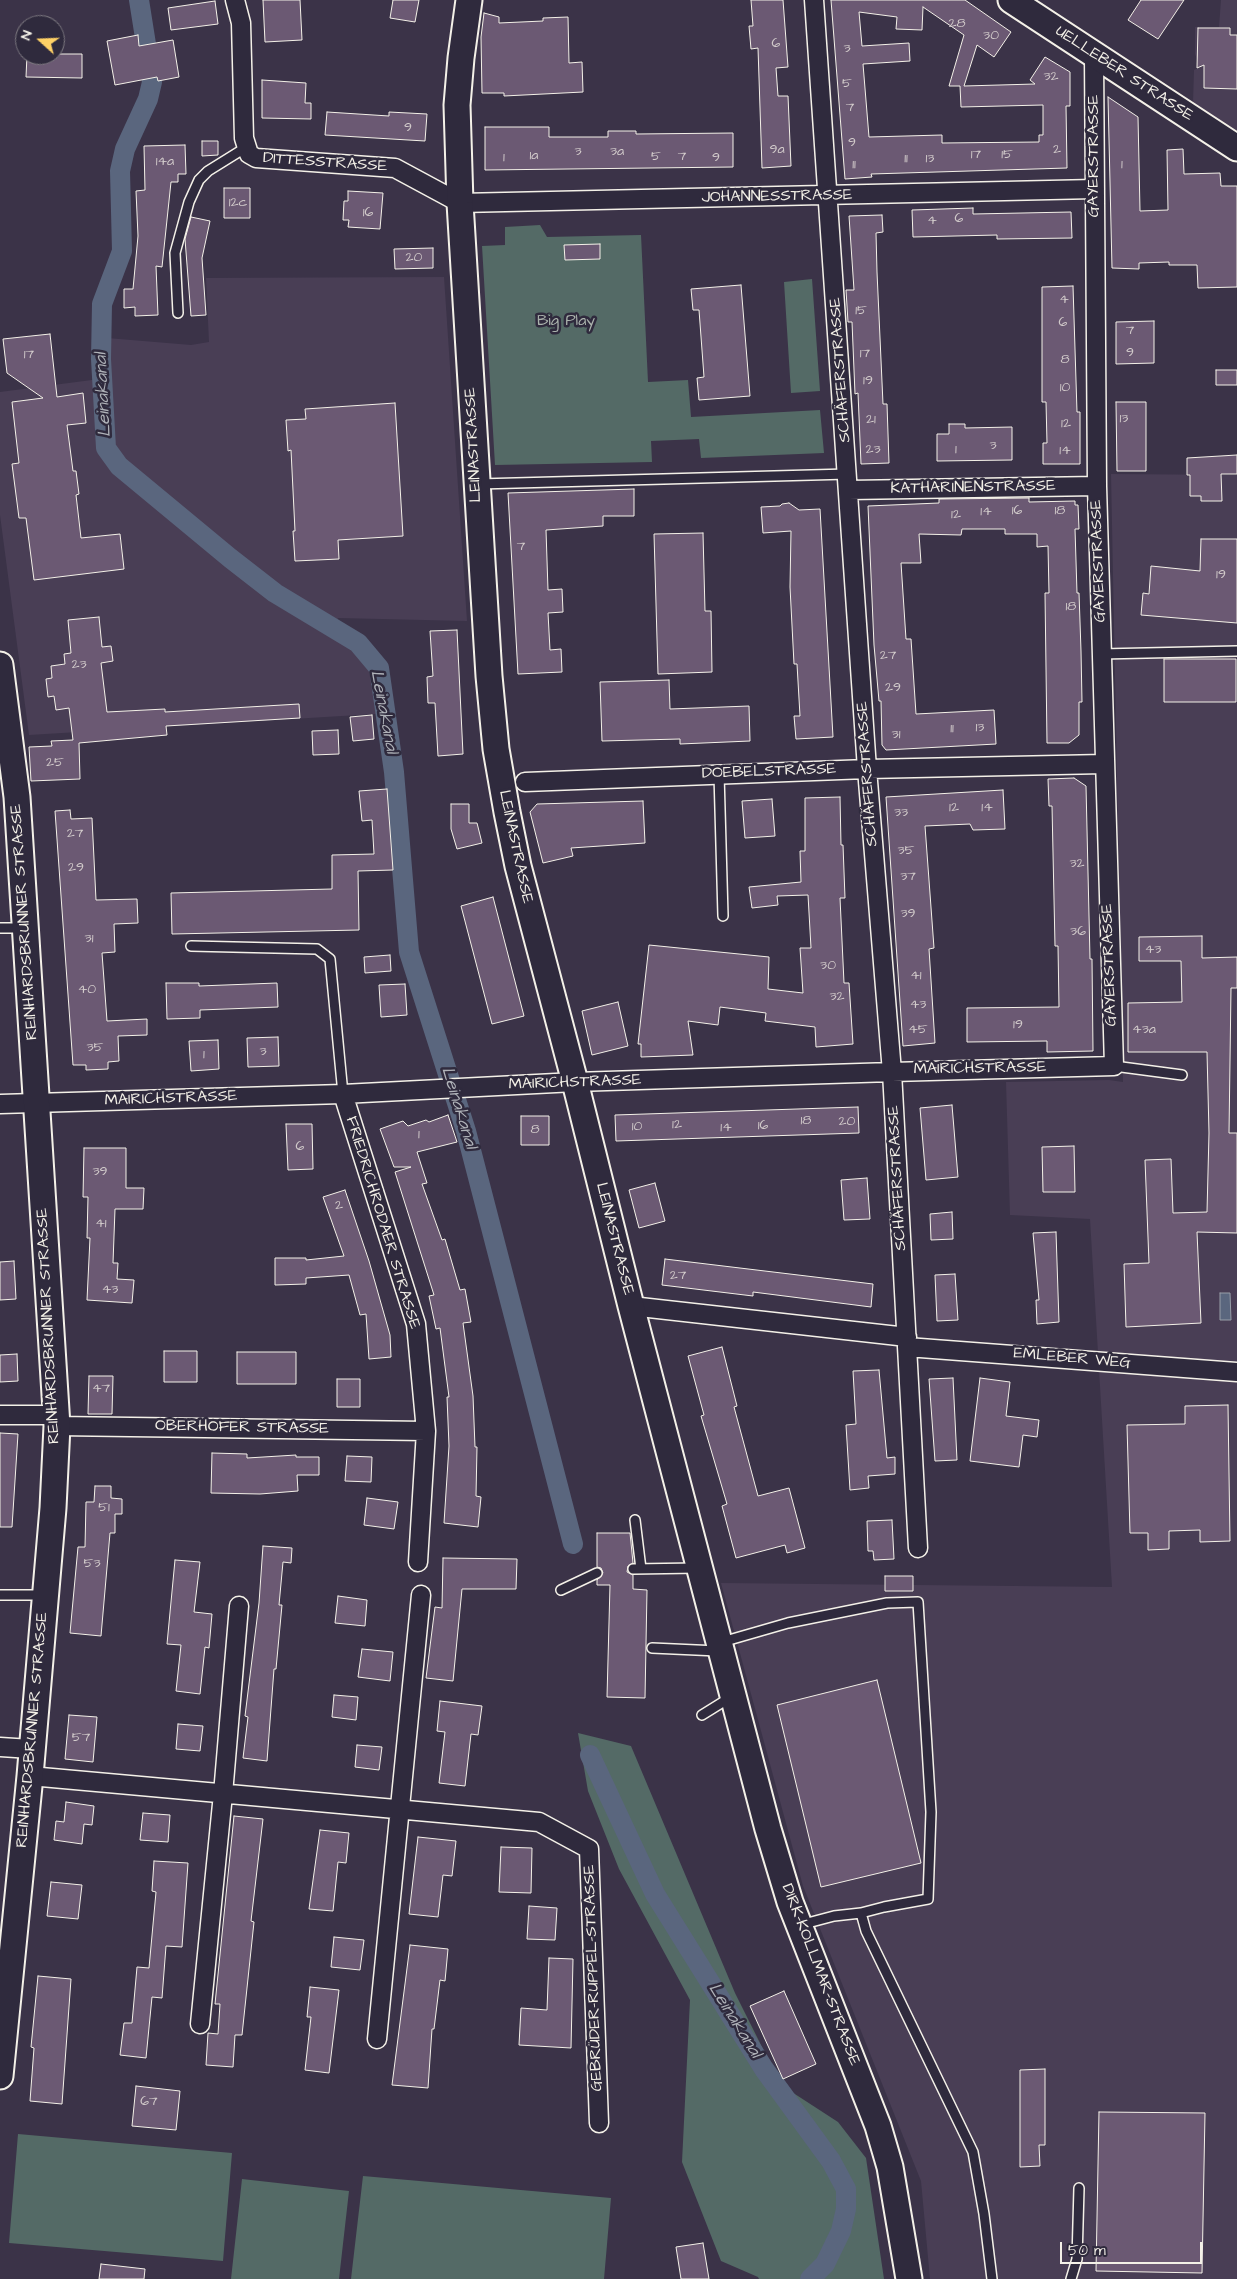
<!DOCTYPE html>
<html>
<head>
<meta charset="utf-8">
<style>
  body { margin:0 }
  #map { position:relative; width:1237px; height:2279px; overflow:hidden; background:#3b3348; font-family:"Architects Daughter",sans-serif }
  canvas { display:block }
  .north { position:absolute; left:15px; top:15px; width:50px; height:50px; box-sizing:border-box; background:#2f2a3d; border:1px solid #7e7a81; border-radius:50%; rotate:290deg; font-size:14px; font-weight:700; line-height:20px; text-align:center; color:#f4f1e8 }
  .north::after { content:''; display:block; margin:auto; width:18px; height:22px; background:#ffd166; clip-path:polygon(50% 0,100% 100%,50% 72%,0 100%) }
  .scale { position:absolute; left:1060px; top:2242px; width:142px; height:22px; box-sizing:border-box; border:2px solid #f4f1e8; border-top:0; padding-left:6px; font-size:15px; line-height:18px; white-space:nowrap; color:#f4f1e8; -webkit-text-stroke:4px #2f2a3d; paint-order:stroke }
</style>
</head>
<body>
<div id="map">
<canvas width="1237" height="2279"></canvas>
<div class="north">N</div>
<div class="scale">50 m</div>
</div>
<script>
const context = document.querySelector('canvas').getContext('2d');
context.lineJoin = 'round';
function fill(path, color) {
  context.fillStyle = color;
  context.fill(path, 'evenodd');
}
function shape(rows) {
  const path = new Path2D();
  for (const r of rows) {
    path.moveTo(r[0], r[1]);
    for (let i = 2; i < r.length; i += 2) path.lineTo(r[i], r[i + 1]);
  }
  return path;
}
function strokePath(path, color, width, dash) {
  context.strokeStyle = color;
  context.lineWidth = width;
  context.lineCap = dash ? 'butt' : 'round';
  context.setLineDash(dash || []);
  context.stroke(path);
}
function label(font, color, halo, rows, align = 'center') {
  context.font = font + ' "Architects Daughter",sans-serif';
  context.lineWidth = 5;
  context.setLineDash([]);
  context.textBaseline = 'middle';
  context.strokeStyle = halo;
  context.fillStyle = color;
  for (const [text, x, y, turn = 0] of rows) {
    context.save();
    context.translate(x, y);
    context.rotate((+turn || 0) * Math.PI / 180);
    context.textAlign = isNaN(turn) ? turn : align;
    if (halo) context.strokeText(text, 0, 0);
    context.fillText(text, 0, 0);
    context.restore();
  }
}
fill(shape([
  [1221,0,1237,0,1237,131,1193,103,1194,70,1200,67,1195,54,1195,27,1219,27],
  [444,277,467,621,338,618,337,625,356,636,384,672,391,713,29,735,0,515,0,392,107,378,107,338,191,345,209,342,206,278],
  [1111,474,1237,475,1237,2279,930,2279,921,2181,803,1886,721,1583,1112,1587,1090,1219,1010,1215,1006,1082,1109,1080,1123,1082]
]), '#493e55');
fill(shape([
  [540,225,547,237,641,235,648,382,688,380,691,417,820,410,824,453,701,458,699,439,651,441,652,462,495,465,482,246,505,245,505,227],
  [812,279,820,391,791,393,784,282],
  [578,1733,631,1746,735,1993,781,2085,838,2122,866,2158,884,2279,759,2279,758,2277,721,2261,682,2162,690,2000,619,1869,588,1791],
  [18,2134,232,2153,223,2261,9,2243],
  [363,2176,611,2198,604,2279,351,2279],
  [242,2179,349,2191,339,2279,231,2279]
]), '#546a66');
const water = shape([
  [1220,1293,1230,1293,1231,1320,1220,1320,1220,1293]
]);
fill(water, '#5a667e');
strokePath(water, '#989ea8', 1);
strokePath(shape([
  [139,0,152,82,148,99,125,149,120,171,122,251,102,304,101,359,106,448,119,466,230,558,275,593,358,643,379,668,394,772,409,952,466,1131,573,1544],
  [590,1755,655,1894,764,2069,831,2161,846,2189,846,2209,841,2231,825,2264,810,2279]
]), '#5a667e', 20);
const building = shape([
  [263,0,300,0,302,40,265,42,263,0],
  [393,0,419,0,415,22,390,18,393,0],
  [751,0,783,0,788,67,776,68,778,96,788,96,791,166,762,168,758,48,751,49,749,26,753,26,751,0],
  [831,0,965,0,1011,32,994,57,977,45,964,86,1035,84,1030,80,1045,57,1070,72,1070,106,1066,106,1067,168,871,174,872,177,845,179,831,0],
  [923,7,964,35,949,86,960,86,961,107,1043,105,1043,135,1039,135,1039,142,942,143,942,135,869,137,863,64,910,61,909,43,862,46,859,12,897,17,896,29,922,30,923,7],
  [1141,0,1184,0,1158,39,1128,20,1141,0],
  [215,1,218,24,171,30,168,8,215,1],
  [484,13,499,17,499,23,543,21,543,18,568,17,569,63,582,62,583,92,504,96,504,93,482,93,481,37,484,13],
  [1198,28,1230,28,1230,35,1237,35,1237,89,1204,88,1204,65,1197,68,1198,28],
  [138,35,139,46,173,40,179,77,158,81,157,77,115,85,107,41,138,35],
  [55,54,82,54,82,78,26,77,27,55,55,54],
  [262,80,306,83,305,103,311,103,311,119,262,118,262,80],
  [1108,97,1138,117,1140,211,1168,210,1167,150,1183,149,1184,174,1220,173,1221,186,1237,186,1237,287,1198,288,1197,265,1169,265,1169,262,1139,263,1139,269,1112,268,1108,97],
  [327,112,389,116,389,112,427,114,425,141,325,135,327,112],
  [485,127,549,127,549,137,608,137,608,131,636,131,636,134,733,133,733,167,485,170,485,127],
  [202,141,218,141,218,155,202,156,202,141],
  [185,145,186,174,178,174,178,182,171,182,162,267,156,266,158,315,135,316,135,307,124,308,124,289,133,289,138,236,136,191,145,190,144,146,185,145],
  [224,188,250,188,250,218,224,218,224,188],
  [348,191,383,193,380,229,348,227,349,220,343,220,344,201,348,201,348,191],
  [973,208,973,214,1071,212,1072,238,997,239,997,235,913,237,912,210,973,208],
  [882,215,883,232,876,233,877,272,883,404,887,404,889,463,861,464,858,393,855,394,852,322,848,322,846,290,854,290,849,216,882,215],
  [191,217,210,221,202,258,206,315,191,316,185,239,191,217],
  [600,244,600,259,565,260,564,245,600,244],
  [433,248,433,268,395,269,394,249,433,248],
  [741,285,750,396,699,400,697,378,704,377,699,310,693,310,691,289,741,285],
  [1073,286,1077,412,1080,412,1080,464,1043,464,1043,443,1047,443,1046,402,1042,402,1042,287,1073,286],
  [1154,321,1154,363,1116,364,1116,322,1154,321],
  [50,334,57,397,83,393,86,423,67,425,73,471,76,471,79,494,76,495,81,538,120,534,124,569,34,580,26,518,19,518,12,464,19,463,12,402,43,398,7,373,3,339,50,334],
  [1216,370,1237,370,1237,385,1216,385,1216,370],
  [1116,402,1146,402,1146,471,1117,471,1116,402],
  [395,403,403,536,338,540,339,559,295,561,293,531,295,531,291,450,288,451,286,420,306,419,305,409,395,403],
  [949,424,965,424,965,428,1012,427,1012,460,937,461,937,434,949,434,949,424],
  [1237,455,1237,474,1221,474,1222,501,1201,501,1201,496,1190,496,1190,475,1187,475,1187,458,1237,455],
  [634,489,634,516,603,516,603,526,546,530,548,590,562,589,563,612,548,613,550,650,561,649,562,672,518,674,508,493,634,489],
  [1029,498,1029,502,1075,501,1075,505,1078,505,1079,529,1075,529,1077,593,1079,593,1081,651,1082,702,1079,702,1079,735,1069,743,1047,743,1045,593,1049,593,1048,546,1037,547,1037,534,1005,534,1005,529,962,529,961,535,919,534,921,563,901,563,906,639,911,639,916,714,994,710,996,744,886,750,882,745,881,701,879,701,874,645,868,506,939,503,939,499,1029,498],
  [789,503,799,510,820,509,833,737,796,739,794,716,800,716,797,664,794,664,790,587,791,531,763,533,761,507,780,506,782,504,789,503],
  [703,533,705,611,711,611,712,672,658,674,654,534,703,533],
  [1201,539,1237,539,1237,623,1141,615,1143,593,1149,594,1151,566,1200,571,1201,539],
  [99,617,102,647,111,646,113,661,101,663,107,712,165,709,165,712,299,704,300,718,166,726,167,735,79,743,80,779,31,781,29,747,52,746,51,741,73,740,69,708,56,710,54,696,48,697,46,679,52,678,51,666,65,664,64,654,71,653,68,620,99,617],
  [457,630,463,754,438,756,435,703,428,703,427,677,433,676,430,631,457,630],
  [1164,659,1236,659,1236,702,1164,702,1164,659],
  [669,680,670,709,749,706,750,741,680,744,680,739,602,741,600,682,669,680],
  [372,715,374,739,353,741,350,717,372,715],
  [338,730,339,754,313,755,312,731,338,730],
  [1074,778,1086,786,1090,959,1092,959,1093,1051,1047,1052,1047,1041,967,1042,967,1008,1059,1007,1058,946,1055,946,1052,806,1049,806,1048,779,1074,778],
  [387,789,393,870,358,871,359,930,172,934,171,893,332,889,332,855,374,854,372,820,362,821,359,791,387,789],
  [1003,790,1005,829,973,830,970,824,925,826,934,948,929,949,935,1043,903,1046,886,797,1003,790],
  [840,797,841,845,843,845,845,898,840,898,844,983,849,983,853,1044,816,1047,815,1027,765,1021,766,1013,720,1007,718,1025,688,1021,693,1055,641,1057,641,1044,638,1044,649,945,769,957,768,989,803,993,800,948,811,948,808,895,777,896,778,905,752,908,749,887,801,882,800,851,805,851,805,798,840,797],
  [772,799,775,836,745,838,742,801,772,799],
  [643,801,645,843,571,848,573,856,543,863,530,812,537,804,643,801],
  [451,804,469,804,469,823,477,823,482,843,457,849,451,829,451,804],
  [70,810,71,819,92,818,96,900,137,899,138,923,114,924,115,952,102,953,107,1021,147,1019,147,1035,118,1036,119,1061,108,1062,108,1069,86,1070,86,1065,73,1065,55,811,70,810],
  [493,897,524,1016,492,1024,461,906,493,897],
  [1202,936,1202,958,1237,957,1237,988,1231,988,1229,1133,1237,1133,1237,1233,1197,1232,1201,1323,1126,1327,1124,1264,1149,1263,1145,1160,1171,1159,1173,1213,1207,1212,1209,1133,1207,1052,1128,1052,1128,1003,1182,1002,1181,961,1139,961,1139,937,1202,936],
  [390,955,391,971,365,973,364,957,390,955],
  [166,983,199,983,199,986,277,983,278,1007,200,1010,200,1018,167,1019,166,983],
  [405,984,407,1015,381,1017,379,985,405,984],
  [618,1002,628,1046,592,1055,582,1011,618,1002],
  [278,1037,279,1066,248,1067,247,1038,278,1037],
  [218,1040,219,1069,191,1071,189,1041,218,1040],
  [952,1105,958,1177,926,1180,920,1108,952,1105],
  [858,1107,859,1133,616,1141,615,1115,858,1107],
  [448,1115,457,1142,417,1152,427,1183,422,1184,442,1240,445,1239,460,1290,465,1289,471,1322,463,1323,473,1396,475,1447,477,1447,476,1496,481,1497,478,1527,444,1523,449,1446,447,1397,449,1397,440,1328,436,1329,429,1296,434,1295,395,1172,411,1167,394,1167,380,1129,403,1121,408,1126,426,1120,429,1122,448,1115],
  [521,1116,549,1116,549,1145,521,1145,521,1116],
  [286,1124,312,1124,313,1169,288,1170,286,1124],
  [1074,1146,1075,1192,1043,1192,1042,1147,1074,1146],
  [84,1148,126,1148,126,1188,144,1188,143,1209,115,1209,113,1263,118,1263,117,1279,134,1280,132,1303,87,1300,90,1238,87,1238,88,1197,83,1197,84,1148],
  [867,1178,870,1219,844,1220,841,1180,867,1178],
  [655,1183,665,1221,639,1228,629,1190,655,1183],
  [345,1190,369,1261,390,1335,391,1357,369,1359,366,1314,360,1315,349,1275,306,1278,306,1284,275,1285,275,1258,306,1258,306,1260,344,1256,323,1197,345,1190],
  [952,1212,953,1239,931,1240,930,1214,952,1212],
  [1056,1232,1059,1322,1037,1324,1036,1300,1039,1300,1033,1233,1056,1232],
  [665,1259,873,1284,871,1307,753,1292,753,1296,662,1285,665,1259],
  [14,1261,16,1299,0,1300,0,1262,14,1261],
  [955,1274,958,1320,937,1321,935,1275,955,1274],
  [722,1347,737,1406,734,1407,758,1496,789,1488,805,1548,787,1553,785,1545,736,1558,722,1506,727,1504,701,1416,704,1415,688,1356,722,1347],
  [164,1351,197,1351,197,1382,164,1382,164,1351],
  [237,1352,296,1352,296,1384,237,1384,237,1352],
  [17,1354,18,1381,0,1382,0,1355,17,1354],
  [879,1370,887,1458,895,1457,895,1474,868,1476,869,1488,850,1490,846,1425,856,1424,853,1371,879,1370],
  [89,1376,113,1376,112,1414,88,1414,89,1376],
  [953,1378,957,1460,935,1461,929,1379,953,1378],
  [980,1378,1010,1382,1006,1416,1039,1420,1037,1437,1023,1435,1019,1467,970,1461,980,1378],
  [337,1379,360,1379,360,1407,337,1407,337,1379],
  [1228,1405,1230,1541,1200,1542,1200,1530,1169,1531,1169,1549,1148,1550,1148,1533,1130,1533,1127,1425,1185,1424,1185,1406,1228,1405],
  [0,1433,18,1434,12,1527,0,1527,0,1433],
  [212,1453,247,1454,247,1458,296,1455,296,1457,319,1457,319,1475,297,1475,298,1491,260,1494,211,1493,212,1453],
  [347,1456,372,1457,371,1482,345,1481,347,1456],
  [95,1486,111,1486,111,1498,122,1499,122,1514,115,1514,115,1533,110,1533,101,1636,70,1633,78,1547,85,1547,86,1502,94,1502,95,1486],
  [367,1498,398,1502,394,1529,364,1525,367,1498],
  [892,1520,894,1559,874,1560,873,1551,868,1551,867,1521,892,1520],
  [597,1533,630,1533,633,1563,628,1566,627,1572,633,1575,633,1589,647,1590,645,1698,607,1697,610,1585,597,1585,597,1580,603,1573,601,1568,597,1567,597,1533],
  [263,1546,292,1548,291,1563,283,1562,279,1605,282,1605,276,1669,274,1669,267,1761,243,1758,248,1717,245,1716,259,1603,263,1546],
  [443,1558,517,1559,516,1589,462,1589,453,1681,426,1678,435,1607,442,1608,443,1558],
  [175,1560,200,1562,194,1612,212,1614,209,1648,205,1647,200,1694,176,1691,181,1645,167,1644,175,1560],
  [885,1576,913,1576,913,1591,885,1591,885,1576],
  [338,1596,367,1600,365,1626,335,1623,338,1596],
  [362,1649,393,1652,390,1681,358,1677,362,1649],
  [877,1680,921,1863,821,1887,777,1705,877,1680],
  [334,1695,358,1697,356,1720,332,1717,334,1695],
  [440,1701,482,1706,478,1735,471,1734,465,1786,439,1783,445,1732,437,1731,440,1701],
  [69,1715,97,1717,93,1762,65,1759,69,1715],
  [178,1724,203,1726,200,1751,176,1749,178,1724],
  [357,1745,382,1747,379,1770,355,1767,357,1745],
  [66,1802,94,1806,92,1825,84,1824,82,1844,54,1840,56,1821,64,1822,66,1802],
  [143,1813,170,1815,168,1842,140,1840,143,1813],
  [234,1816,263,1819,251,1921,254,1922,242,2035,235,2035,233,2067,206,2065,208,2033,218,2034,220,2004,215,2004,234,1816],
  [320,1830,349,1833,346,1863,338,1862,333,1911,309,1909,320,1830],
  [418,1837,456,1841,452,1876,443,1875,438,1917,409,1914,418,1837],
  [501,1847,532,1848,531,1893,499,1892,501,1847],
  [154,1861,188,1863,182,1947,166,1946,162,1998,152,1997,146,2058,120,2055,124,2023,132,2023,137,1967,149,1968,156,1892,152,1891,154,1861],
  [51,1882,82,1885,78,1919,47,1916,51,1882],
  [529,1906,557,1908,555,1940,527,1939,529,1906],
  [334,1937,364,1940,360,1970,331,1967,334,1937],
  [410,1945,448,1949,445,1981,440,1980,434,2029,432,2029,428,2088,392,2085,410,1945],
  [549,1958,573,1959,571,2048,519,2045,521,2008,547,2010,549,1958],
  [38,1976,71,1979,62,2104,30,2101,34,2048,31,2047,38,1976],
  [310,1987,339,1990,329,2073,305,2070,311,2017,307,2017,310,1987],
  [784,1991,816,2064,783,2079,750,2006,784,1991],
  [1045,2069,1045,2145,1039,2145,1040,2166,1020,2167,1020,2070,1045,2069],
  [136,2086,180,2091,176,2130,132,2126,136,2086],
  [1099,2112,1205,2113,1202,2273,1096,2271,1099,2112],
  [703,2243,709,2279,681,2279,676,2247,703,2243],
  [101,2264,145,2269,144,2279,99,2279,101,2264]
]);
fill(building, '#6b5973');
strokePath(building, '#f4f1e8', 1);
const lane = shape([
  [178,313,175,253,189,202,199,180,208,171,245,148],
  [479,484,848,474],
  [1101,654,1237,651],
  [719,774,723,916],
  [0,928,23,928],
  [191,946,317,949,330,959,343,1094],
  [1114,1066,1182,1075],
  [635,1520,641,1569],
  [633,1569,697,1568],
  [561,1590,597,1573],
  [0,1595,45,1595],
  [722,1642,788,1623,887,1603,918,1602,931,1812,928,1899,884,1907,861,1913],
  [652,1648,718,1651],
  [702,1715,731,1697],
  [800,1925,834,1916,861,1913,866,1931,973,2152,984,2214,992,2279],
  [1071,2279,1077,2259,1079,2188]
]);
const street = shape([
  [235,0,241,23,244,138,249,154,256,158,395,168,460,203,1095,189],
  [814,0,867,769,892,1072,918,1548],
  [849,490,1097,486],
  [525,782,867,769,1104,764],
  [343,1094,416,1324,426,1431,418,1562],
  [0,1104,343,1094,575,1082,892,1072,1114,1066,1097,486,1094,55],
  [631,1306,907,1337],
  [907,1347,1237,1372],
  [0,1415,56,1415],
  [57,1426,426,1431],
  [0,1747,31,1749],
  [30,1776,539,1822,589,1849,599,2123],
  [200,2024,223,1794,239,1606],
  [377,2039,421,1595]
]);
const secondary = shape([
  [469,0,461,58,457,105,460,203,489,676,496,749,507,812,518,866,575,1082,631,1306,768,1829,790,1902,878,2126,890,2167,909,2279],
  [1011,0,1237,148],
  [0,665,17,797,57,1426,53,1508,30,1776,0,2076]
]);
strokePath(lane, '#f4f1e8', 12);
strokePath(street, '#f4f1e8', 21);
strokePath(secondary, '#f4f1e8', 29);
strokePath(lane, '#2f2a3d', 9);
strokePath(street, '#2f2a3d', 18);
strokePath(secondary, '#2f2a3d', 25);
label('14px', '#d2cbcb', null, [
  ["28",957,24],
  ["30",991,36],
  ["6",776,44],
  ["3",847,49],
  ["32",1051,77],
  ["5",847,84],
  ["7",850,108],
  ["9",408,128],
  ["9",852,143],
  ["9a",777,150],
  ["2",1057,150],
  ["3",578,152],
  ["3a",617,152],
  ["17",976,155],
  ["15",1007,155],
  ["1a",534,156],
  ["5",656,157],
  ["7",682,157],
  ["1",504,158],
  ["9",716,158],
  ["11",906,159],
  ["13",930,159],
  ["14a",165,162],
  ["11",854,165],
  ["1",1122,165],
  ["12c",238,203],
  ["16",368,213],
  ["6",959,219],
  ["4",932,221],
  ["20",414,258],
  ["4",1064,300],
  ["15",861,311],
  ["6",1063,323],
  ["7",1130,331],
  ["9",1130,353],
  ["17",865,354],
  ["17",29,355],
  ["8",1065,360],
  ["19",868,381],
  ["10",1065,388],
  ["13",1124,419],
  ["21",871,420],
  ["12",1066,424],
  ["3",993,446],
  ["23",873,450],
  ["1",956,450],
  ["14",1065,451],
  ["16",1017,511],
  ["18",1060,511],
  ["14",986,512],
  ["12",956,515],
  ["7",521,547],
  ["19",1221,575],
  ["18",1071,607],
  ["27",888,656],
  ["23",79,665],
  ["29",893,688],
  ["13",980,728],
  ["11",952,729],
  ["31",896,735],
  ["25",55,763],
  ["12",954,808],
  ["14",987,808],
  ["33",901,813],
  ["27",75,834],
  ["35",906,851],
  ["32",1077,864],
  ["29",76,868],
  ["37",908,877],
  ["39",908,914],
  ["36",1078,932],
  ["31",89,939],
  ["43",1153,950],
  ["30",828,966],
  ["41",916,976],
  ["40",87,990],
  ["32",837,997],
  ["43",918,1005],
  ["19",1018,1025],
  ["45",918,1030],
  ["43a",1144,1030],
  ["35",95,1048],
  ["3",263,1052],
  ["1",204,1055],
  ["18",806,1121],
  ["20",847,1122],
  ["12",677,1125],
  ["16",763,1126],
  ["10",637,1127],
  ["14",726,1128],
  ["8",535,1130],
  ["1",419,1135],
  ["6",300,1147],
  ["39",100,1172],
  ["2",339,1206],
  ["41",101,1224],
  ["27",678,1276],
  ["43",110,1290],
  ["47",101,1389],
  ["51",104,1508],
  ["53",92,1564],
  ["57",81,1738],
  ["67",149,2102]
]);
label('16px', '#f4f1e8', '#2f2a3d', [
  ["UELLEBER STRASSE",1124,74,33],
  ["GAYERSTRASSE",1095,156,-90],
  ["DITTESSTRASSE",325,163,4],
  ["JOHANNESSTRASSE",777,197,-1],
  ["SCHÄFERSTRASSE",841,370,-94],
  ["LEINASTRASSE",474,445,-93],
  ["KATHARINENSTRASSE",973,488,-1],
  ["GAYERSTRASSE",1099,561,-92],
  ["DOEBELSTRASSE",769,772,-2],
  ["SCHÄFERSTRASSE",868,774,-94],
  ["LEINASTRASSE",515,847,78],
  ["REINHARDSBRUNNER STRASSE",25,922,-94],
  ["GAYERSTRASSE",1110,965,-92],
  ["MAIRICHSTRASSE",980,1069,-1],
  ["MAIRICHSTRASSE",575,1083,-2],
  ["MAIRICHSTRASSE",171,1099,-2],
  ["SCHÄFERSTRASSE",898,1178,-93],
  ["FRIEDRICHRODAER STRASSE",382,1223,73],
  ["LEINASTRASSE",614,1239,76],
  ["REINHARDSBRUNNER STRASSE",49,1326,-93],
  ["EMLEBER WEG",1072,1359,5],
  ["OBERHOFER STRASSE",242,1428,1],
  ["REINHARDSBRUNNER STRASSE",33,1730,-85],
  ["DIRK-KOLLMAR-STRASSE",820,1975,69],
  ["GEBRÜDER-RUPPEL-STRASSE",594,1978,-92]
]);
label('16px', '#acb4ae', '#2f2a3d', [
  ["Big Play",566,322]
]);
label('italic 18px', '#afb2b8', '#2f2a3d', [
  ["Leinakanal",104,395,-93],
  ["Leinakanal",383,712,79],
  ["Leinakanal",458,1108,73],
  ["Leinakanal",734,2021,58]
]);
</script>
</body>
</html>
